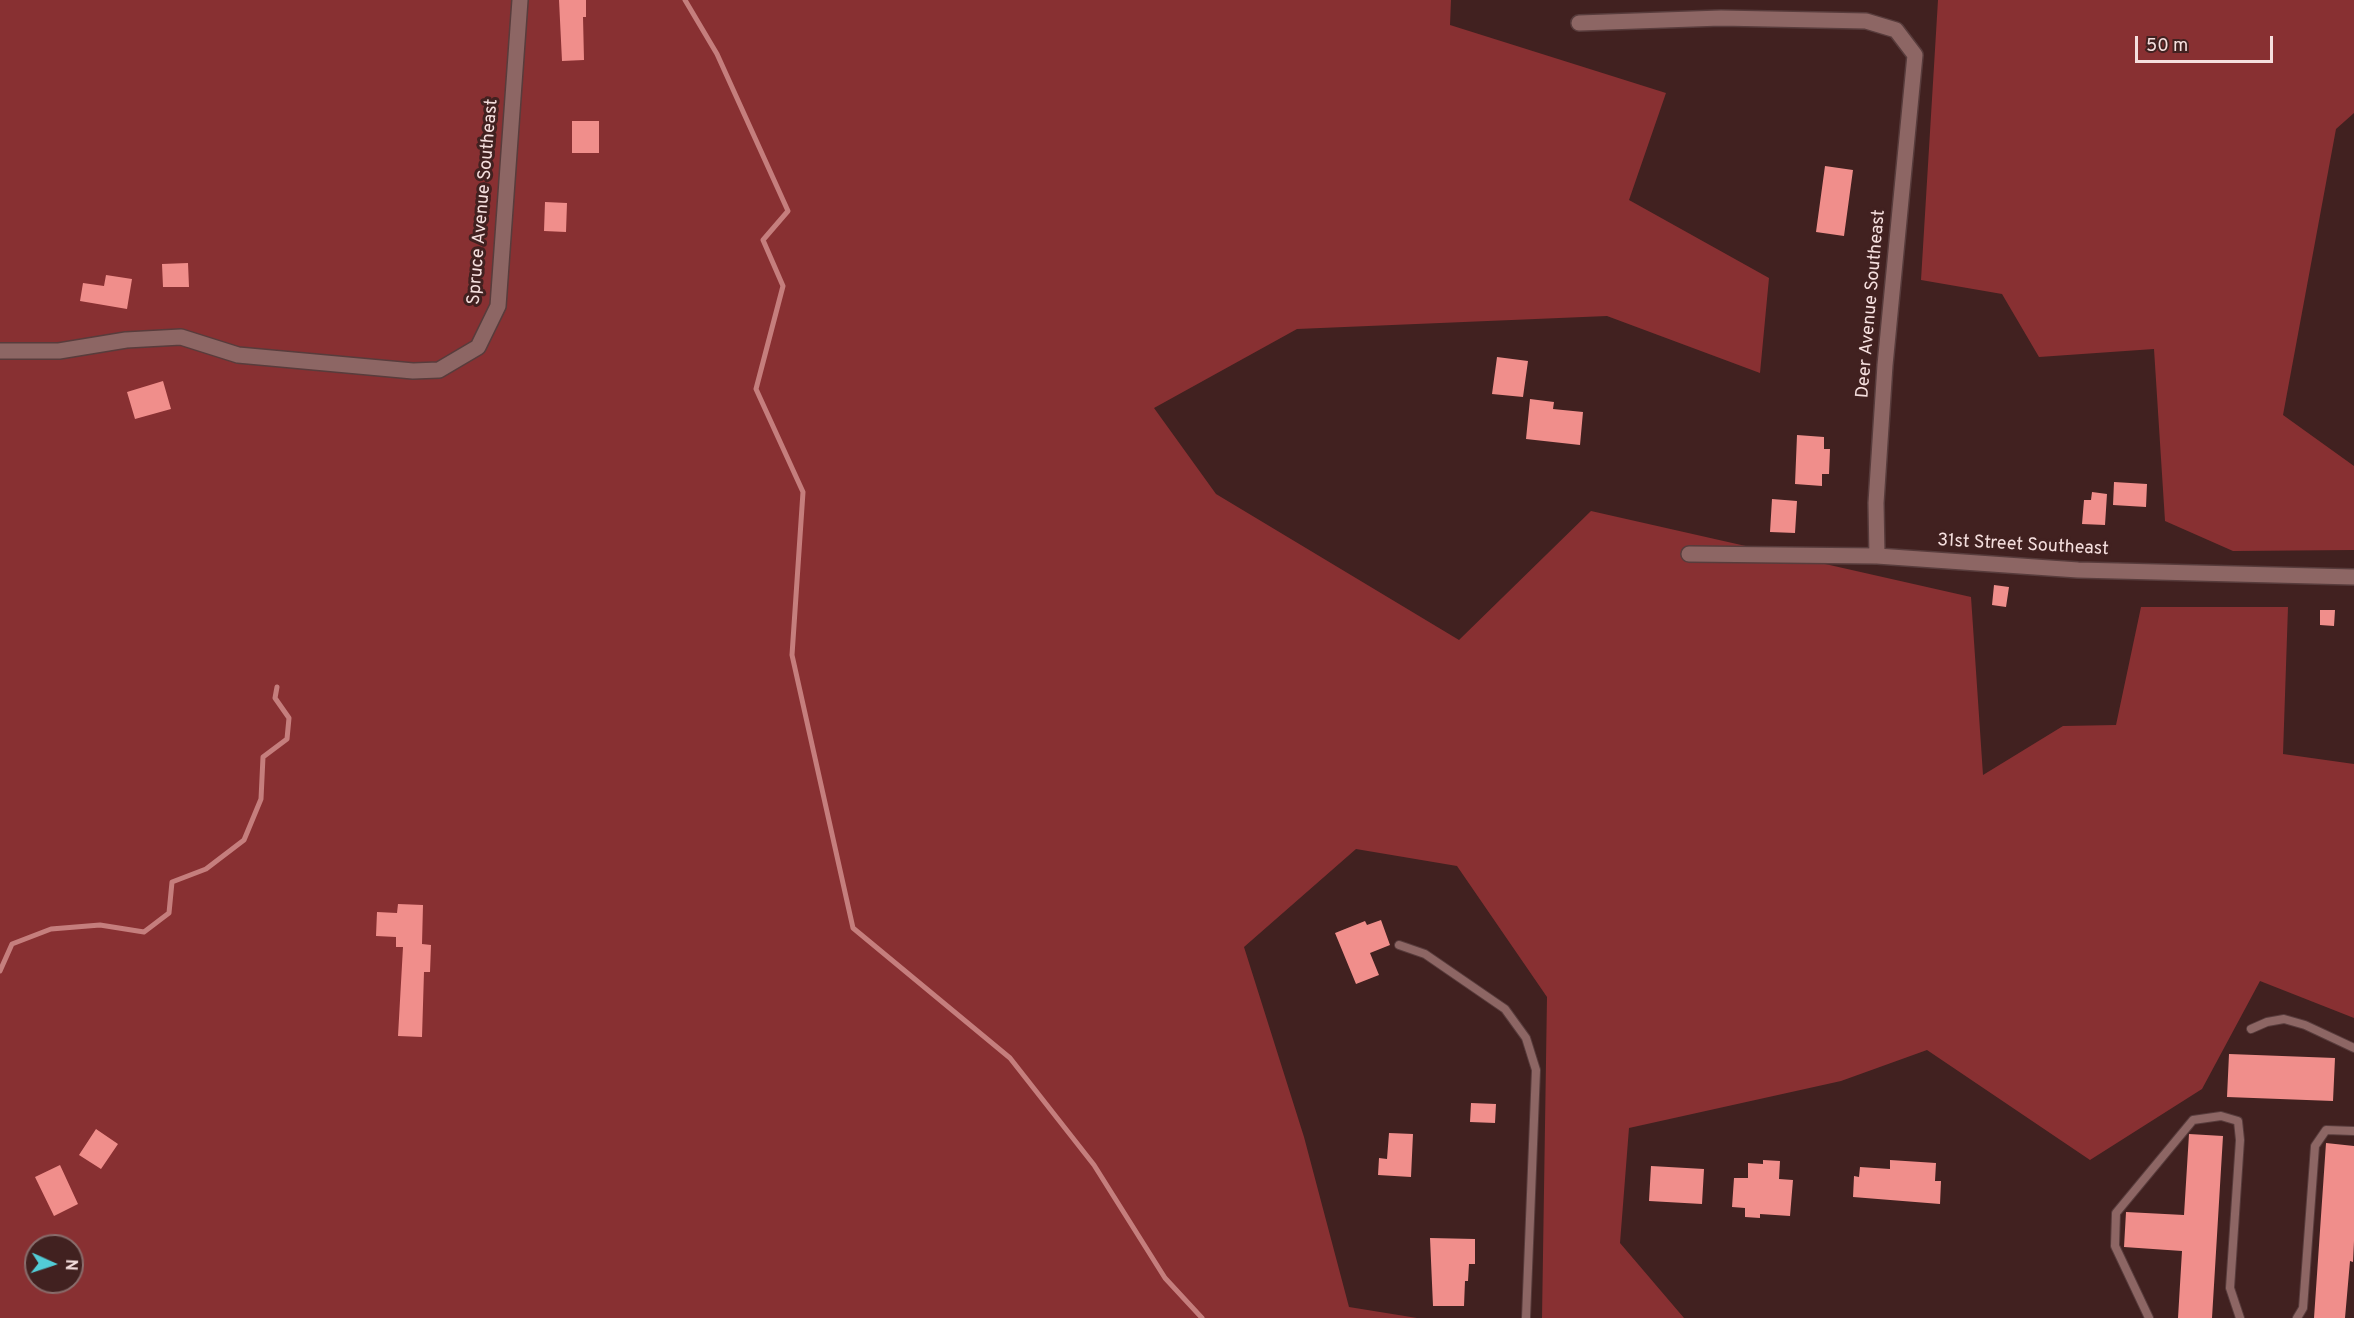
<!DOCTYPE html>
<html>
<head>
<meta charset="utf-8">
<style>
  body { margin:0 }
  #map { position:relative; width:2354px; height:1318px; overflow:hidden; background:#412120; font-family:Overpass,sans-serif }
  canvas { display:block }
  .north { position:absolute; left:24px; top:1234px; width:60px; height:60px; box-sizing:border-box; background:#412120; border:2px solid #896d6c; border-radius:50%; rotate:93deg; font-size:16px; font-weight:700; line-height:24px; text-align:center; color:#f5dfde }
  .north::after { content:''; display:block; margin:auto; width:21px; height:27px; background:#52ccd6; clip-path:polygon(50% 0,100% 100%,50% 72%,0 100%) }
  .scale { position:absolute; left:2135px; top:36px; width:138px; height:27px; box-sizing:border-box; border:3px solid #f5dfde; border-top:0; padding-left:8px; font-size:18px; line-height:21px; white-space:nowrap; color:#f5dfde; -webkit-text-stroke:4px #412120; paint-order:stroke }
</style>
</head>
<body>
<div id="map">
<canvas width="2354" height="1318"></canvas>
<div class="north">N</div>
<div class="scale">50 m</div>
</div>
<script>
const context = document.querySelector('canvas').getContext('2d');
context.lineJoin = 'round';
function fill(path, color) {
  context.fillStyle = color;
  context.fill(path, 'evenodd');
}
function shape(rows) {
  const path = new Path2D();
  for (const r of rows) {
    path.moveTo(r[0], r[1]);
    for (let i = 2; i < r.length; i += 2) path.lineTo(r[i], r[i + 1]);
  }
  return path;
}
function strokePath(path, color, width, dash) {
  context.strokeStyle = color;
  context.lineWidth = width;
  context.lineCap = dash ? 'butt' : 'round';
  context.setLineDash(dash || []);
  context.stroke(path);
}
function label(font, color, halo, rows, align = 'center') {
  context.font = font + ' Overpass,sans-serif';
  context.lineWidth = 6;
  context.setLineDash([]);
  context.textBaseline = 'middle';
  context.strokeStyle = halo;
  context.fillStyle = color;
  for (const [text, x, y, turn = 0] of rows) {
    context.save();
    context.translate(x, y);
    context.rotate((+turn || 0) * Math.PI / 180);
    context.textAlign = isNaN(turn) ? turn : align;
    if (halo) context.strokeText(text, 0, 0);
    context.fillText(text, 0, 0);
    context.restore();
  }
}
fill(shape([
  [0,0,1451,0,1450,25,1666,93,1629,200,1769,278,1760,373,1607,316,1297,329,1154,408,1216,494,1459,640,1591,511,1971,597,1983,775,2063,726,2116,725,2141,607,2288,607,2283,754,2354,764,2354,1018,2260,981,2202,1089,2090,1160,1927,1050,1841,1081,1629,1128,1620,1243,1684,1318,1542,1318,1547,997,1457,866,1356,849,1244,947,1304,1137,1349,1307,1417,1318,0,1318],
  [36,1246,72,1246,72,1282,36,1282],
  [1938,0,2354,0,2354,113,2336,129,2283,415,2354,466,2354,550,2233,551,2165,521,2154,349,2039,357,2002,294,1921,280]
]), '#883032');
strokePath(shape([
  [685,0,717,54,788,211,763,240,783,286,756,389,803,492,792,655,853,928,1010,1058,1094,1165,1165,1278,1202,1318],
  [0,971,12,944,51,929,100,925,144,932,169,913,172,882,206,869,244,840,261,799,263,757,287,739,289,718,275,698,277,687]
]), '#c57e7d', 5);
fill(shape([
  [559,0,586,0,586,17,583,17,584,60,562,61],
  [572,121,599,121,599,153,572,153],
  [1825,166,1853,170,1844,236,1816,232],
  [545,202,567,203,566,232,544,231],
  [188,263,189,287,163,287,162,264],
  [106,275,132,279,127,309,80,301,83,283,104,286],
  [1497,357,1528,361,1523,397,1492,394],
  [163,381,171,409,135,419,127,392],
  [1530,399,1554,402,1553,409,1583,412,1580,445,1526,439],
  [1797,435,1824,437,1824,449,1830,449,1829,474,1822,474,1822,486,1795,484],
  [2114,482,2147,484,2146,507,2113,505],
  [2092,492,2107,494,2105,525,2082,524,2084,500,2091,500],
  [1772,499,1797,501,1795,533,1770,532],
  [1994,585,2009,587,2006,607,1992,605],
  [2320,610,2335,610,2334,626,2320,625],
  [398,904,423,905,422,944,431,945,430,972,424,972,422,1037,398,1036,403,947,396,947,396,937,376,936,377,912,397,913],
  [1381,920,1390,945,1370,953,1379,975,1356,984,1335,933,1365,921,1367,925],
  [2229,1054,2335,1058,2333,1101,2227,1097],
  [1471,1103,1496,1104,1495,1123,1470,1122],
  [96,1129,118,1144,101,1169,79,1155],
  [1389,1133,1413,1134,1411,1177,1378,1175,1379,1158,1387,1159],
  [2189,1134,2223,1136,2212,1318,2178,1318,2182,1251,2124,1247,2126,1212,2184,1215],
  [2326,1143,2354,1146,2354,1241,2353,1262,2350,1261,2345,1318,2314,1318],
  [1763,1160,1780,1161,1779,1179,1793,1180,1790,1216,1760,1214,1760,1218,1745,1217,1745,1208,1732,1207,1734,1178,1748,1178,1748,1163,1763,1164],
  [1890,1160,1936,1163,1935,1181,1941,1181,1940,1204,1853,1197,1854,1176,1859,1177,1860,1167,1890,1169],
  [60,1165,78,1204,54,1216,35,1177],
  [1651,1166,1704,1169,1702,1204,1649,1201],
  [1430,1238,1475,1239,1475,1264,1469,1264,1468,1281,1465,1281,1464,1306,1433,1306]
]), '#f08e8b');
const lane = shape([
  [1399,945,1425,954,1505,1009,1526,1038,1536,1070,1526,1318],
  [2251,1029,2267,1022,2284,1019,2305,1025,2354,1048],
  [2149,1318,2115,1246,2116,1213,2193,1120,2221,1116,2238,1121,2240,1140,2230,1288,2240,1318],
  [2297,1318,2303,1308,2315,1146,2326,1130,2354,1131]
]);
const street = shape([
  [1579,23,1721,18,1866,21,1896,30,1915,55,1885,365,1876,503,1877,556],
  [0,351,59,351,126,340,181,337,238,355,413,371,439,370,478,347,498,306,520,0],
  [1689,554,1877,556,2078,570,2354,577]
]);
strokePath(lane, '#583c3c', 10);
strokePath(street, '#583c3c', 18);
strokePath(lane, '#8d6664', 8);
strokePath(street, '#8d6664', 15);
label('18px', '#f5dfde', '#412120', [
  ["Spruce Avenue Southeast",484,202,-85],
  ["Deer Avenue Southeast",1872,304,-85],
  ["31st Street Southeast",2023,546,3]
]);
</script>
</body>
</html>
